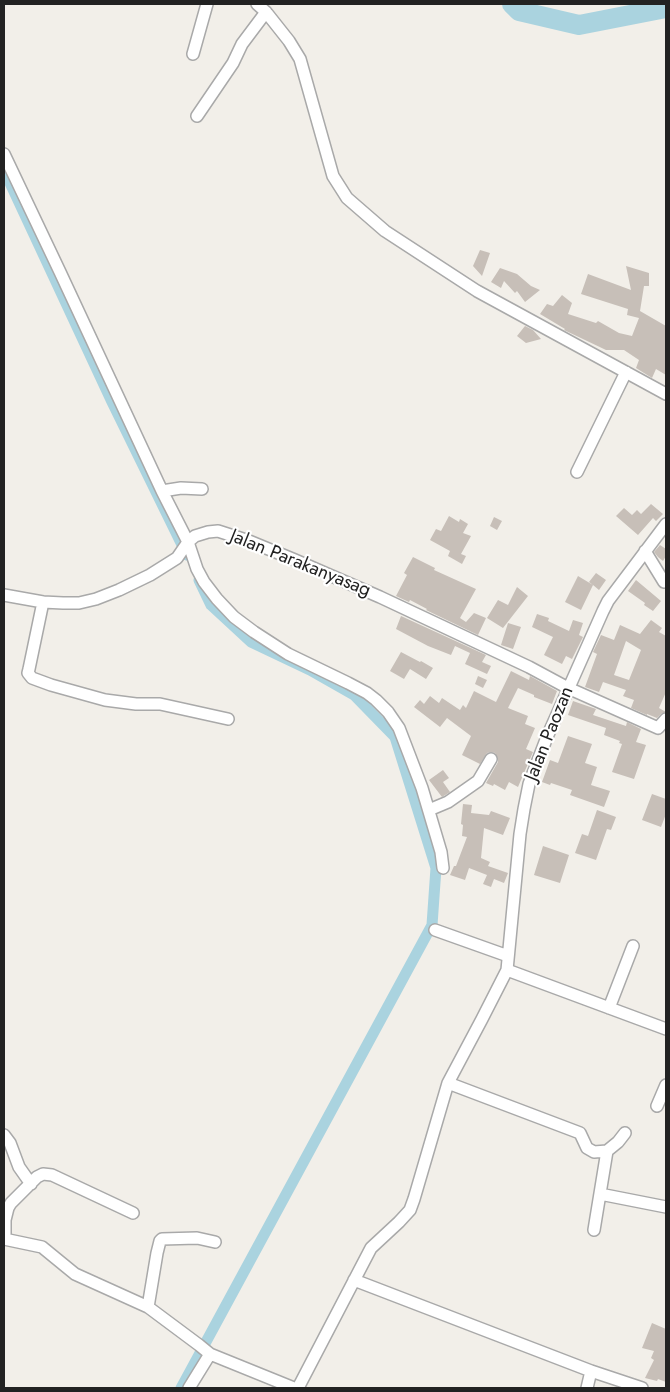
<!DOCTYPE html>
<html>
<head>
<meta charset="utf-8">
<style>
  body { margin:0 }
  #map { position:relative; width:670px; height:1392px; overflow:hidden; background:#f2efe9; font-family:Jost,sans-serif }
  canvas { display:block }
  .frame { position:absolute; inset:0; border:5px solid #222; pointer-events:none }
</style>
</head>
<body>
<div id="map">
<canvas width="670" height="1392"></canvas>
<div class="frame"></div>
</div>
<script>
const context = document.querySelector('canvas').getContext('2d');
context.lineJoin = 'round';
function shape(rows) {
  const path = new Path2D();
  for (const r of rows) {
    path.moveTo(r[0], r[1]);
    for (let i = 2; i < r.length; i += 2) path.lineTo(r[i], r[i + 1]);
  }
  return path;
}
function strokePath(path, color, width, dash) {
  context.strokeStyle = color;
  context.lineWidth = width;
  context.lineCap = dash ? 'butt' : 'round';
  context.setLineDash(dash || []);
  context.stroke(path);
}
function fill(path, color) {
  context.fillStyle = color;
  context.fill(path, 'evenodd');
}
function label(font, color, halo, rows, align = 'center') {
  context.font = font + ' Jost,sans-serif';
  context.lineWidth = 4.5;
  context.setLineDash([]);
  context.textBaseline = 'middle';
  context.strokeStyle = halo;
  context.fillStyle = color;
  for (const [text, x, y, turn = 0] of rows) {
    context.save();
    context.translate(x, y);
    context.rotate((+turn || 0) * Math.PI / 180);
    context.textAlign = isNaN(turn) ? turn : align;
    if (halo) context.strokeText(text, 0, 0);
    context.fillText(text, 0, 0);
    context.restore();
  }
}
strokePath(shape([
  [4,170,112,402,187,555],
  [181,1388,432,925,436,868,395,737,354,695,310,670,251,642,211,605,199,580]
]), '#aad3df', 11);
strokePath(shape([
  [512,4,519,11,579,25,666,8]
]), '#aad3df', 20);
fill(shape([
  [480,250,490,253,482,276,473,266],
  [626,266,649,273,649,286,644,286,640,311,666,326,666,375,656,369,652,378,636,368,639,360,624,350,606,350,564,330,565,329,540,314,547,304,553,306,562,295,572,303,568,314,596,323,598,321,619,333,632,336,639,318,627,315,628,309,581,294,588,274,631,290],
  [500,268,517,274,531,286,540,290,525,302,517,291,515,293,504,281,501,288,491,282],
  [525,326,533,330,541,339,526,343,517,336],
  [651,504,663,514,656,521,653,518,638,535,616,516,624,508,632,515,637,510,641,514],
  [449,516,459,522,460,519,468,524,463,533,471,536,461,554,466,556,462,564,448,556,450,551,430,540,436,529,441,531],
  [494,517,502,521,497,530,490,526],
  [660,545,666,549,666,556,663,561,658,557,654,552],
  [413,557,435,568,434,570,476,589,460,618,466,622,474,613,486,618,478,635,426,610,427,609,410,600,409,602,396,596,407,575,404,573],
  [596,573,606,580,599,590,593,585,581,610,565,602,578,576,593,585,589,582],
  [636,580,661,601,653,611,644,605,645,603,628,591],
  [517,587,528,596,503,628,487,618,498,600,508,605],
  [537,614,549,618,548,621,569,631,573,620,583,623,579,635,583,637,572,659,566,656,562,664,544,655,553,637,532,627],
  [401,616,486,655,482,662,491,666,487,674,465,664,470,653,455,646,451,655,428,646,396,629],
  [651,620,662,628,659,632,666,636,666,692,659,708,666,712,661,714,657,718,647,714,647,715,631,708,634,700,623,696,626,690,603,682,599,692,585,687,597,654,593,652,601,635,614,640,620,625,640,634],
  [626,641,641,650,629,680,614,675],
  [508,623,521,627,513,649,501,645],
  [401,652,420,662,421,661,433,668,426,679,410,669,404,679,390,671],
  [511,671,529,680,530,676,557,691,552,704,534,697,534,695,518,688,508,708,528,716,525,724,535,728,526,749,533,752,518,787,509,782,505,790,494,784,493,786,486,783,498,762,498,759,495,753,491,752,487,753,480,764,462,755,471,736,447,718,440,727,414,707,420,700,424,704,430,696,439,703,442,698,460,710,463,705,466,708,474,691,496,702],
  [478,676,487,680,483,688,475,684],
  [573,701,596,709,593,715,626,726,627,722,641,729,636,742,646,745,634,779,612,772,622,744,619,743,620,741,604,735,606,728,568,715],
  [568,736,592,744,585,763,597,767,591,785,610,791,604,807,570,795,572,790,551,783,550,785,542,782,550,760,558,763],
  [443,770,449,778,443,782,450,792,442,797,429,780],
  [652,794,666,799,666,814,661,827,642,820],
  [463,804,472,805,471,813,489,815,491,811,510,818,503,835,484,828,481,858,490,862,488,866,508,873,504,883,494,879,491,887,483,884,487,875,469,868,465,880,450,875,454,866,456,866,467,837,462,836,463,825,461,824],
  [597,810,616,817,611,830,607,829,596,860,575,853,582,834,588,836],
  [543,846,569,855,560,883,534,875],
  [652,1323,666,1329,666,1382,658,1379,657,1381,645,1378,654,1360,651,1358,654,1351,642,1348]
]), '#c7bfb8');
const minor = shape([
  [257,4,266,12,289,41,300,59,333,176,347,198,385,231,477,291,666,394],
  [193,54,207,4],
  [197,116,233,63,242,44,266,12],
  [4,154,60,272,162,491,188,542,197,569,204,582,217,599,234,617,254,632,288,654,348,683,367,693,376,700,388,712,399,728,422,788,441,852,443,868],
  [577,472,626,372],
  [162,491,181,488,202,489],
  [645,551,664,582],
  [4,595,43,602,63,603,79,603,96,599,119,590,150,575,177,558,188,542,195,536,208,532,218,531,249,541,295,560,380,597,529,667,568,688,658,728,666,719],
  [43,602,29,669,28,673,32,678,51,685,105,700,136,704,160,704,228,719],
  [429,810,448,802,478,781,491,759],
  [435,930,508,956],
  [507,970,666,1029],
  [609,1008,633,946],
  [448,1083,580,1133,587,1148,594,1152,607,1151,618,1142,625,1133],
  [657,1106,666,1085],
  [4,1135,10,1143,19,1167,31,1184],
  [600,1194,666,1207],
  [594,1230,607,1151],
  [4,1239,42,1247,75,1274,148,1307,199,1345,210,1354,294,1388],
  [5,1239,5,1220,8,1208,11,1203,37,1177,43,1174,52,1175,133,1213],
  [354,1280,591,1371,642,1388],
  [148,1307,157,1253,160,1241,162,1239,197,1238,215,1242],
  [189,1388,210,1354],
  [298,1388,371,1248,399,1222,410,1210,414,1199,448,1083,482,1019,507,970,520,834,524,809,529,784,547,737,603,611,608,601,666,524],
  [587,1388,591,1371]
]);
strokePath(minor, '#a9a9a9', 14);
strokePath(minor, '#fff', 11);
label('19px', '#222', '#fff', [
  ["Jalan Parakanyasag",300,564,22],
  ["Jalan Paozan",550,734,-68]
]);
</script>
</body>
</html>
